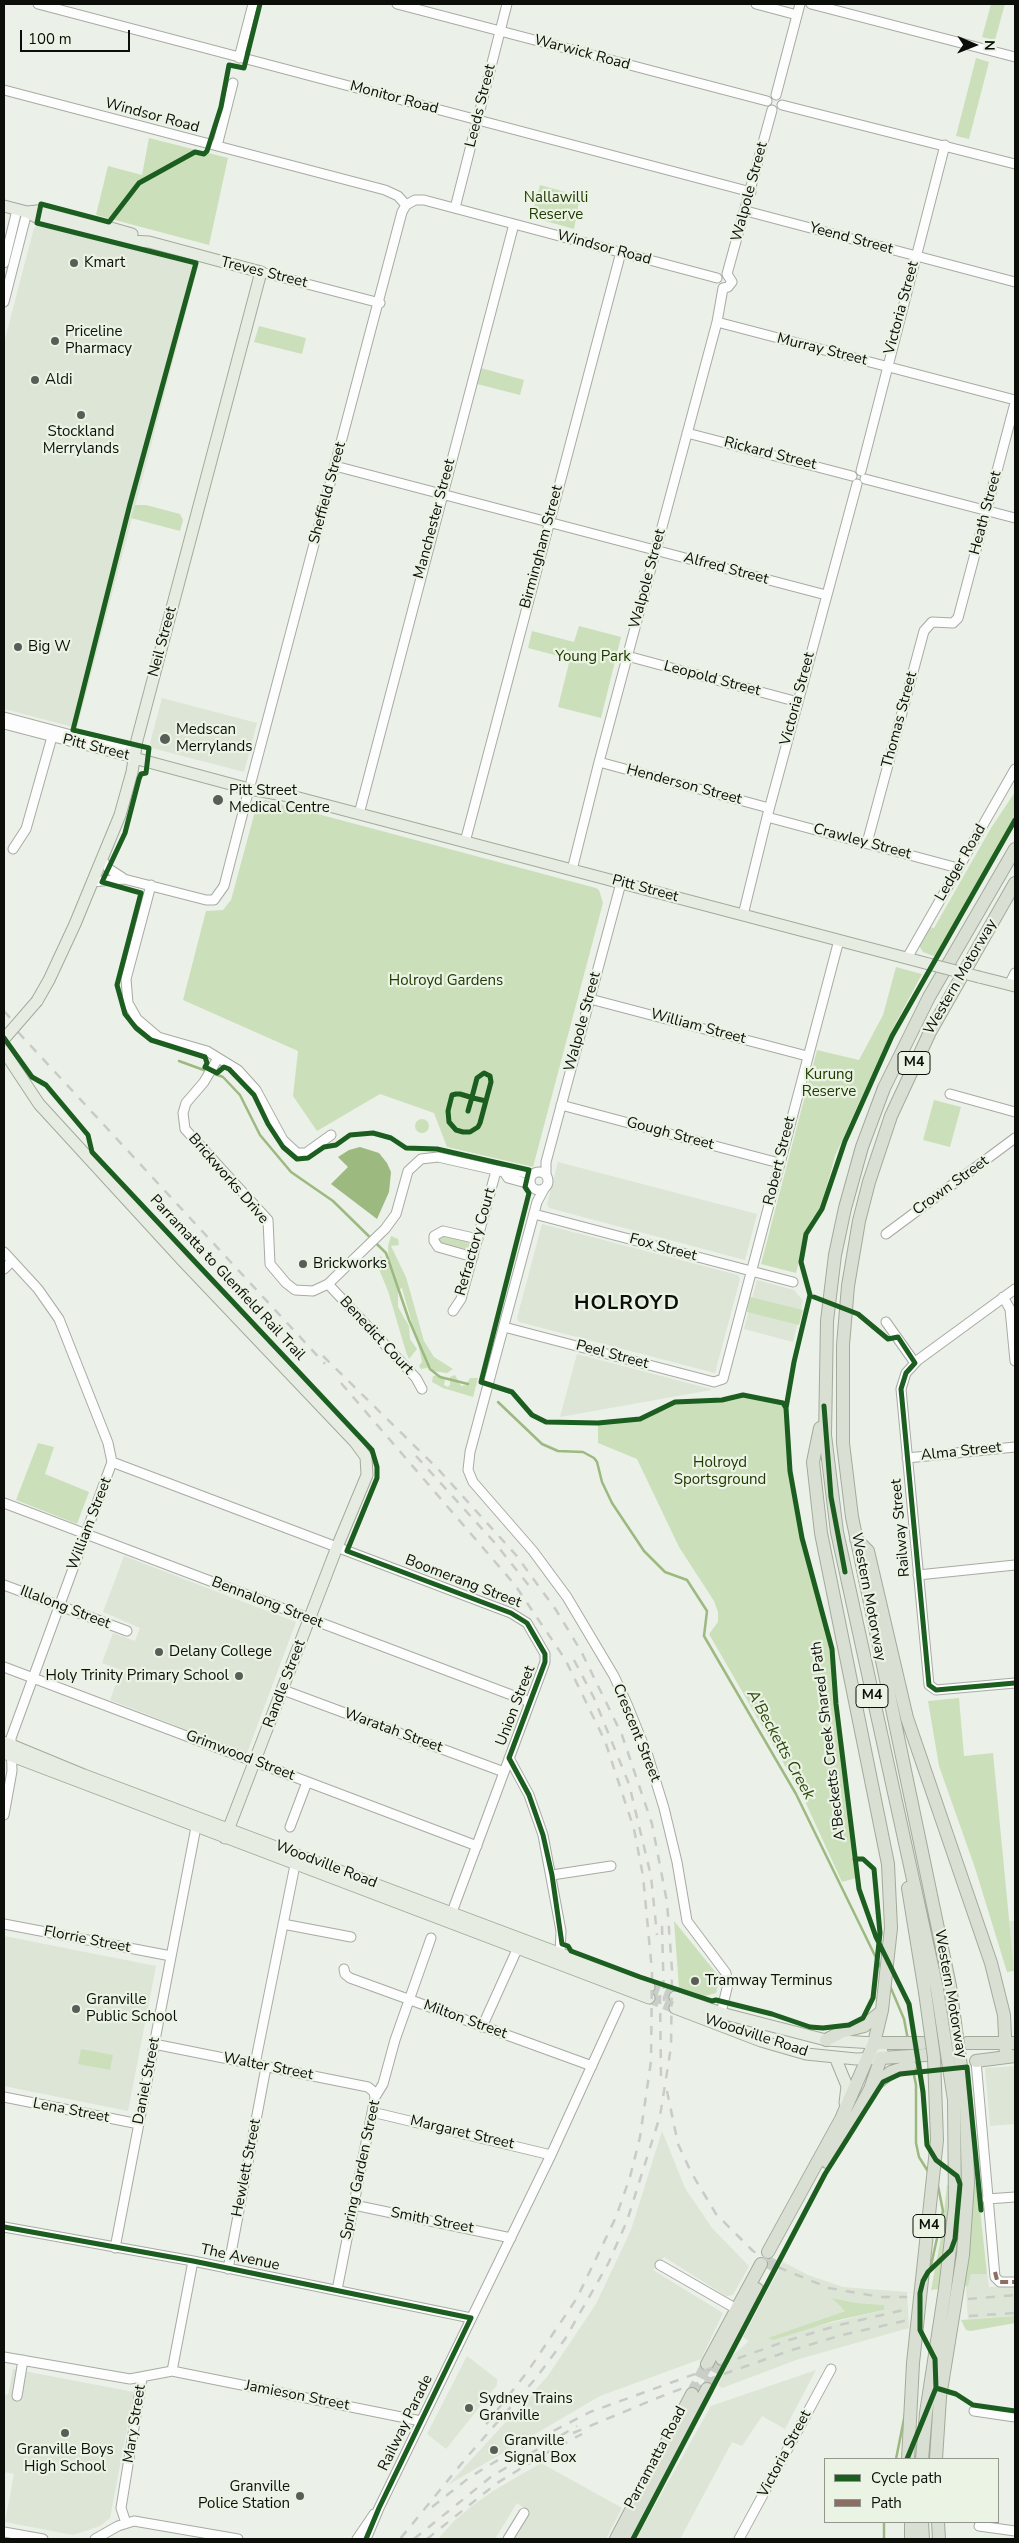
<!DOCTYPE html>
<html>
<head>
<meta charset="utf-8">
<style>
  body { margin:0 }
  #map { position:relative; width:1019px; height:2543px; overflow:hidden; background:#ebf0e8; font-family:"Nunito Sans",sans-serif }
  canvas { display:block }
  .frame { position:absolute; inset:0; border:5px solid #0b0e09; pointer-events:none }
  .legend { position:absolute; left:824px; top:2458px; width:175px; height:65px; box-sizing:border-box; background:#ebf3e4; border:1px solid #91978c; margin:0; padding:6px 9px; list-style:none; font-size:15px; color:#0b0e09 }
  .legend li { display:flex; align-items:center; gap:10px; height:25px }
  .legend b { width:25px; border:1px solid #91978c }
  .north { position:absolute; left:949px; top:20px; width:50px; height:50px; -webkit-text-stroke:4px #ebf3e4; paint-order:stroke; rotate:91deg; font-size:14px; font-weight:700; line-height:20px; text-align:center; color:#0b0e09 }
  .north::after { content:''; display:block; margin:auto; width:18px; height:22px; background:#0b0e09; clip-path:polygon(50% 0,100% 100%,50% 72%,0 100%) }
  .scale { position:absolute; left:20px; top:30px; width:110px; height:22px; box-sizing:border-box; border:2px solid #0b0e09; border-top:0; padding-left:6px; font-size:15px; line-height:18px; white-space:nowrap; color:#0b0e09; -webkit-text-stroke:4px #ebf3e4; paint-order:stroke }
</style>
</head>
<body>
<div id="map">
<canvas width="1019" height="2543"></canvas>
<div class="frame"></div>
<ul class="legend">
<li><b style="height:6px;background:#1b5e20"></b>Cycle path</li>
<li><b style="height:6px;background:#8d6e63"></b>Path</li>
</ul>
<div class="north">N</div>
<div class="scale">100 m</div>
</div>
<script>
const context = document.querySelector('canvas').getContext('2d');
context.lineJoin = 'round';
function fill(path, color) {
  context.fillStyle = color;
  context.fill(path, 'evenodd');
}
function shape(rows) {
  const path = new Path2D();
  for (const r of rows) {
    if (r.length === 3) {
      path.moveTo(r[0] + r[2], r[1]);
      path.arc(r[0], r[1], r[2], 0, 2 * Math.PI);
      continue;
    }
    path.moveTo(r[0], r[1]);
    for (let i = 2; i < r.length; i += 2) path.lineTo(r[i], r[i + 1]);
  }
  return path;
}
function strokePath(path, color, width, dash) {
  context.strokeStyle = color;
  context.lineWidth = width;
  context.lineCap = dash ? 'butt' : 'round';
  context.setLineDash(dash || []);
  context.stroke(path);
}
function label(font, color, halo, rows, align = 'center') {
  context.font = font + ' "Nunito Sans",sans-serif';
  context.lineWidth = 4.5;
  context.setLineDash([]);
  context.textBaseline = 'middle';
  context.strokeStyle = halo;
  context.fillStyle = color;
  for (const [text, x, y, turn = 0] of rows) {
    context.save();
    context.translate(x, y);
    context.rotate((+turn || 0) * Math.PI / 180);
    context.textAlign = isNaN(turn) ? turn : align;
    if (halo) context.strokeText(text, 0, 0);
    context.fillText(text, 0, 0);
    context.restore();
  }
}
fill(shape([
  [37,225,198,266,77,728,4,709,4,343,34,228],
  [162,698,257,723,244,772,152,748,150,743],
  [558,1162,757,1214,745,1260,549,1208,547,1204],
  [542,1224,738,1275,740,1279,715,1373,519,1322,517,1318],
  [757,1280,794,1290,803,1301,793,1342,744,1329],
  [577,1354,711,1389,711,1390,560,1417],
  [124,1556,296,1622,247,1753,110,1700,121,1670,102,1663,113,1633,135,1641,140,1628,103,1612],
  [1009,1921,1015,1921,1015,1997,1014,1971],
  [4,1936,156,1966,128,2111,4,2086],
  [1015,2066,1015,2124,990,2126,985,2068],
  [662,2131,685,2188,712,2228,749,2266,733,2295,726,2296,664,2257,653,2270,723,2313,701,2359,600,2396,448,2485,547,2377,596,2304,631,2230],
  [783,2262,808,2275,843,2287,907,2292,909,2328,799,2359,722,2388,718,2385,733,2355,749,2341,743,2337],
  [833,2298,857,2303,883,2305,884,2310,769,2338,845,2311],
  [971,2274,987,2274,989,2287,1015,2286,1015,2316,968,2319,966,2288],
  [467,2356,497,2379,497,2385,446,2449,427,2434],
  [13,2369,134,2392,110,2518,100,2526,73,2535,5,2522,14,2474,4,2472,4,2394,8,2395],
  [816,2370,785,2429,762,2416,742,2446,732,2442,680,2539,636,2539,711,2406],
  [541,2463,622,2508,606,2539,515,2539,530,2512,517,2503,495,2539,438,2539,454,2521,472,2506,493,2491]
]), '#dde5d6');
fill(shape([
  [991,4,1005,4,995,40,982,37],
  [976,58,989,62,969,139,956,136],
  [149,138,228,158,209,245,96,215,108,166,142,175],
  [540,185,580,196,574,229,531,217],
  [259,326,306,338,302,354,254,342],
  [481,368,524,380,520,395,477,384],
  [135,505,146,505,180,514,183,520,180,531,131,518],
  [579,626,621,637,601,718,558,707,570,659,528,648,532,631,574,642],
  [1015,792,1015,815,936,957,923,952,919,946,929,927,934,928,991,828],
  [265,800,596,888,599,890,603,903,533,1167,447,1147,434,1113,380,1094,317,1131,293,1096,298,1051,183,1000,206,911,223,910,231,900,257,804],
  [896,967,922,974,891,1032,835,1156,820,1211,812,1219,811,1228,808,1228,796,1273,761,1264,817,1050,859,1060,883,1015],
  [934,1100,961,1107,950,1147,923,1140],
  [422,1126,7],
  [439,1234,470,1240,472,1243,470,1250,440,1244,437,1238],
  [391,1236,398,1239,399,1245,391,1246,406,1277,424,1341,434,1357,453,1369,447,1373,433,1371,431,1367,421,1369,419,1366,422,1362,420,1352,402,1288,398,1290,398,1307,409,1326,410,1339,417,1349,409,1359,406,1352,388,1291,376,1262,381,1256,387,1266,389,1265,388,1246],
  [750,1297,803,1310,799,1325,747,1312],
  [440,1375,445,1380,444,1385,448,1387,450,1385,450,1377,455,1375,461,1386,466,1385,470,1378,478,1378,473,1397,443,1388,432,1382,433,1376],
  [743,1395,783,1403,786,1408,790,1471,802,1538,832,1649,836,1704,855,1859,856,1878,842,1882,803,1797,709,1634,718,1622,718,1612,714,1601,679,1547,637,1459,598,1443,598,1423,640,1419,675,1402,722,1400],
  [38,1443,54,1447,45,1474,89,1492,77,1524,16,1500],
  [959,1698,964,1756,993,1753,1014,1971,1007,1972,975,1868,939,1766,928,1701],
  [674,1921,717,1974,719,1981,716,1993,701,1997,679,1988],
  [81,2049,113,2055,110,2070,78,2064],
  [977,2182,987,2274,971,2274,968,2286,931,2290,942,2232,947,2185],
  [832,2298,857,2303,884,2305,884,2310,834,2321,773,2340,768,2338,845,2311],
  [1015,2316,1015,2323,971,2331,966,2330,961,2320]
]), '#cbe0ba');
fill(shape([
  [360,1147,379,1153,387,1163,391,1172,389,1192,377,1219,331,1184,348,1167,338,1157,349,1150]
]), '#9cb980');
strokePath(shape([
  [179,1061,223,1077,240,1095,260,1135,291,1172,333,1201,386,1253,409,1320,430,1369,440,1377,468,1384],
  [498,1402,542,1444,558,1451,583,1452,594,1458,597,1462,602,1482,612,1503,644,1551,665,1572,687,1580,707,1611,704,1636,796,1794,882,1970],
  [890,1986,904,2019,908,2040],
  [913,2070,916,2085,916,2143,919,2157,929,2173],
  [930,2270,943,2211,938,2186],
  [896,2459,905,2414],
  [884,2539,884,2522]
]), '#9cb980', 2.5);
strokePath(shape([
  [649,1987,675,1997],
  [649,1998,675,2008]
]), '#c9cec7', 11, [11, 5.5]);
strokePath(shape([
  [910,2066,945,2064],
  [768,2269,775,2256],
  [707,2389,722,2359],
  [692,2394,707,2364]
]), '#c9cec7', 12, [12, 6]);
const minor = shape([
  [38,4,751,192],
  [397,4,767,101],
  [756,4,797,15],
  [811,4,1015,57],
  [239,58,253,4],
  [4,90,385,190,398,196,406,205],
  [776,95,800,4],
  [782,105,1015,164],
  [217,146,233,83],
  [455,208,507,4],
  [746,211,1015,282],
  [4,263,17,210],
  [261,272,380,303],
  [727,274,772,110],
  [723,288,728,287,732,282,727,274],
  [4,302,27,212],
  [717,322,1015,400],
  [687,433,852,476],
  [335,466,826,595],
  [861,471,945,145],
  [865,479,1015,518],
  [627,656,798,702],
  [4,717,135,752],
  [4,724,134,758],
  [599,762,769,808],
  [251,782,402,212,406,205,415,200,424,200,717,278],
  [359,814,514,224],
  [767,817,958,868],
  [465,842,621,252],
  [867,843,924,631,932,622,953,623,958,618,1015,403],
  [13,849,26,829,52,737],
  [102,860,109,869,123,878],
  [572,870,599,762,717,322,723,288],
  [92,882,124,879,206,900,214,900,224,886,249,789],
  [151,885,126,979,128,1003,137,1019,158,1037,207,1051,238,1070,256,1090,283,1140,297,1153,306,1153,331,1135],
  [743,915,767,817,857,484],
  [907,958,1015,769],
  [1009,985,1015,973],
  [590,999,807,1056],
  [218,1058,204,1082,186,1103,183,1113,185,1129,268,1220,270,1264,286,1283,295,1290,313,1291,328,1284,385,1229,396,1214,408,1171,421,1159,438,1157,504,1172,510,1170,532,1174],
  [950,1094,1015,1112],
  [561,1105,779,1163],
  [539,1181,9],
  [504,1172,508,1178,530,1184],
  [546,1175,546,1162,621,883],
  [544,1189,537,1202,470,1452,468,1470,473,1482,533,1551,567,1597,614,1676,627,1704,648,1756,664,1808,677,1862,687,1921,726,1973,728,1984,721,2013],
  [534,1214,793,1282],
  [886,1234,1015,1138],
  [4,1252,38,1289,59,1319,108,1443,112,1462,11,1738,12,1771,4,1815],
  [473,1257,438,1247,434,1241,434,1236,443,1231,478,1239],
  [4,1269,12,1261],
  [328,1284,416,1378,422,1389],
  [1015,1289,918,1360,906,1373,901,1389,929,1685,936,1690,1015,1683],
  [1003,1297,1010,1309,1015,1361],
  [453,1311,461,1299,496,1171],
  [886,1322,915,1363],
  [504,1327,714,1382,723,1379,839,940],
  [907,1458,1015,1447],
  [112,1462,511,1613,527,1623,545,1654,545,1662,452,1912],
  [4,1503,530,1702],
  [918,1575,1015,1565],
  [4,1585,127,1631],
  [4,1667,477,1846],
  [283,1690,504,1772],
  [509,1758,529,1795,543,1835,561,1931,560,1954],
  [290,1827,307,1782],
  [552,1875,611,1866],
  [4,1924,171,1956],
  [283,1924,351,1937],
  [344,1969,345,1974,350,1978,592,2066],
  [482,2027,520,1943],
  [154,2044,368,2087,374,2092,375,2097],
  [976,2061,995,2277,1000,2282,1015,2282],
  [255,2064,295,1865],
  [4,2097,139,2124],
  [372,2112,551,2155],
  [987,2199,1015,2197],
  [354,2205,511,2238],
  [4,2227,193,2261,471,2318],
  [115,2248,196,1827],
  [660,2265,740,2311],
  [228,2269,266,2067],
  [337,2290,375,2097,383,2084,395,2040,431,1938],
  [4,2357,130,2379,172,2371,421,2421],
  [172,2371,193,2261],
  [17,2396,23,2360],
  [974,2411,1015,2417],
  [126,2523,121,2508,142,2378],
  [979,2526,1015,2531],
  [4,2532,43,2539],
  [95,2539,118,2526,134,2521,238,2539],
  [357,2539,374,2514],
  [366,2539,379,2508,551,2155,619,2006],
  [508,2539,524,2513],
  [739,2539,831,2369]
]);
const major = shape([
  [4,206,27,212,38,218,131,241,149,242,261,272,137,740,132,772,120,815,75,924,49,980,37,1001],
  [27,212,47,210,132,234],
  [134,758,249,789,295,797,929,964],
  [979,977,1015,986],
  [4,1051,39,1104,183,1261,355,1442,366,1457,367,1475,337,1547,225,1838],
  [4,1742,84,1775,649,1987],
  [4,1753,649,1998],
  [675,1997,721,2013,826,2040,874,2043],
  [675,2008,761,2041,806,2054,856,2059,881,2058,882,2052,878,2043],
  [835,2057,847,2086,845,2103]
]);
const highway = shape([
  [856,1539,868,1551,907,1718,991,1963,1004,2015,1006,2057],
  [908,1888,925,1992],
  [950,1986,852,1517,843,1443,843,1345,848,1286,859,1221,869,1182,891,1116,930,1032,1015,883],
  [937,1989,837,1532,825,1435,827,1321,835,1255,845,1208,862,1147,884,1088,929,997,1015,849],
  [826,2040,841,2032,864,2026,881,2012],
  [874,2043,923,2043],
  [967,2043,1015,2043],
  [976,2061,1015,2056],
  [872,2087,891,2072,910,2066],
  [827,2162,850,2126,870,2089,881,2058,926,2055],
  [768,2252,841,2119,874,2043,882,2010,891,1928,888,1864,821,1533,813,1462,820,1428],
  [722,2359,757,2289],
  [707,2364,761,2264],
  [911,2522,911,2539],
  [922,2522,923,2539],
  [938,2522,939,2539],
  [616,2539,692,2394],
  [628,2539,707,2389]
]);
strokePath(minor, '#a7aba4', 11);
strokePath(major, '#a2ab9a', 13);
strokePath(highway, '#a2ab9a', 14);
strokePath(minor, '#fcfdfc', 9);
strokePath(major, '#e7ece3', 11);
strokePath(highway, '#d9e0d3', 12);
strokePath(shape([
  [4,1011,12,1020],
  [18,1032,325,1364],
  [323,1356,438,1469,516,1555,556,1610,581,1651,622,1735,652,1824,667,1902,672,1970,671,2047,660,2116,627,2221,608,2264,565,2339,536,2378,467,2457,400,2539],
  [341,1383,515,1585,565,1659,605,1741,634,1829,643,1876,652,1971,651,2061,640,2137,630,2177,616,2217,577,2298,528,2371,484,2427],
  [416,1456,495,1543,534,1592],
  [574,1660,594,1698,629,1784,651,1876,657,1935],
  [662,1926,664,2001],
  [660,1995,661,2077],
  [667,2091,678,2144,691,2172,716,2214,753,2251,780,2268,829,2288,881,2297,907,2297],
  [968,2299,1015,2295],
  [969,2316,1015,2313],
  [573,2433,667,2394,789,2351,842,2335,908,2320],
  [432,2507,470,2477,503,2457,590,2412,786,2341,839,2325,908,2309],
  [414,2539,492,2476,577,2426],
  [427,2539,497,2483,548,2452,582,2434]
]), '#c9cbc8', 2.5, [9, 9]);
const majorBridge = shape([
  [929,964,979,977],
  [4,1039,37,1001]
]);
const highwayBridge = shape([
  [908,2459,913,2363,937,2140,934,2057,925,1992],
  [922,2459,926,2413,945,2289,955,2206,954,2100,937,1989],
  [936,2459,940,2397,963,2255,968,2183,966,2103,950,1986]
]);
strokePath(majorBridge, '#a2ab9a', 13, []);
strokePath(highwayBridge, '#a2ab9a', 14, []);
strokePath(majorBridge, '#e7ece3', 11);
strokePath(highwayBridge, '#d9e0d3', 12);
strokePath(shape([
  [995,2272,997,2280,1000,2282,1015,2282]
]), '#8d6e63', 4, [8, 4]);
strokePath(shape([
  [260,4,244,68,229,65,221,107,207,151,204,154,195,152,139,183,109,222,41,204,37,223,196,263,130,504,73,730,149,748,146,773,141,774,139,779,125,833,102,882,141,893,117,985,125,1014,136,1028,151,1040,205,1057,207,1063,205,1067,217,1073,224,1067,229,1069,254,1095,268,1124,283,1147,297,1159,308,1158,324,1147,336,1145,350,1135,373,1133,391,1138,406,1148,437,1149,529,1170,525,1187,529,1193,481,1382,512,1392,532,1415,546,1422,598,1423,640,1419,675,1402,722,1400,743,1395,783,1403,786,1408],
  [4,1038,32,1077,46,1085,88,1135,92,1152,372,1450,377,1467,377,1478,347,1551,511,1613,527,1623,545,1654,545,1662,509,1758,529,1795,543,1835,552,1875,562,1944,568,1946,571,1951,640,1977,712,2001,716,2000,772,2014,810,2027,823,2028,849,2025,863,2018,873,1998,880,1933,874,1869,863,1859,855,1859],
  [468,1111,472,1097,477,1078,484,1073,490,1076,491,1082,480,1123,478,1127,470,1132,463,1132,456,1130,449,1122,448,1111,452,1095,456,1094,460,1094,470,1097,472,1097,473,1098,486,1101],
  [814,1297,858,1314,888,1339,898,1337,915,1363,906,1373,901,1389,929,1685,936,1690,1015,1683],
  [824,1406,831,1497,845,1572],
  [4,2227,193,2261,471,2318,379,2508,366,2539],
  [936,2388,956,2394,973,2405,1015,2411],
  [907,2459,936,2388,935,2359,920,2330,920,2293,923,2281,928,2272,951,2250,955,2239,960,2184,957,2176,936,2160,927,2145,923,2092,909,2004,876,1937,859,1889,836,1704,832,1649,802,1538,790,1471,786,1408,794,1362,810,1295,801,1262,806,1234,822,1209,845,1141,892,1036,1015,820],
  [633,2539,825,2174,883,2082,900,2074,967,2067,981,2210]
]), '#1b5e20', 5);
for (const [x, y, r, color] of [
  [74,263,5,"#595d57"],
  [55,341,5,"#595d57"],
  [35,380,5,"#595d57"],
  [81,415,5,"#595d57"],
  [18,647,5,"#595d57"],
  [165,739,6,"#595d57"],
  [218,800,6,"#595d57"],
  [303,1264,5,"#595d57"],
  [159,1652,5,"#595d57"],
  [239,1676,5,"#595d57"],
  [695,1981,5,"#595d57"],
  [76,2009,5,"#595d57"],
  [469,2408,5,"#595d57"],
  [65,2433,5,"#595d57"],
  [494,2450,5,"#595d57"],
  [300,2496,5,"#595d57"]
]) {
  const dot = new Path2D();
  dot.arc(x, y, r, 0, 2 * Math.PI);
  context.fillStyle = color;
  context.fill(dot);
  strokePath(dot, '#ebf3e4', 2);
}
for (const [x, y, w] of [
  [914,1063,32],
  [872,1696,32],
  [929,2226,32]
]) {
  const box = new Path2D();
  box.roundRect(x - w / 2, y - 11.5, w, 23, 4);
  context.fillStyle = '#ebf3e4';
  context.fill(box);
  strokePath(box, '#0b0e09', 1);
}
label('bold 14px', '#0b0e09', null, [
  ["M4",914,1063],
  ["M4",872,1696],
  ["M4",929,2226]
]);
label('15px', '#0b0e09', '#ebf3e4', [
  ["Warwick Road",582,53,15],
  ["Monitor Road",394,98,15],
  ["Leeds Street",481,106,-76],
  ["Windsor Road",152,116,15],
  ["Walpole Street",750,192,-75],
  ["Yeend Street",851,239,15],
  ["Windsor Road",604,248,15],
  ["Treves Street",264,273,14],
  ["Victoria Street",902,308,-75],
  ["Murray Street",822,350,14],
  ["Rickard Street",770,454,14],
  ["Sheffield Street",328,493,-75],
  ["Heath Street",986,513,-75],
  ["Manchester Street",435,519,-75],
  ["Birmingham Street",542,547,-75],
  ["Alfred Street",726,569,15],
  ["Walpole Street",648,579,-75],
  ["Neil Street",163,642,-75],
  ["Leopold Street",712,679,15],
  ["Victoria Street",798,699,-75],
  ["Thomas Street",900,720,-75],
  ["Pitt Street",96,748,14],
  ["Henderson Street",684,785,15],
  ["Crawley Street",862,842,15],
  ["Ledger Road",961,863,-60],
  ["Pitt Street",645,889,15],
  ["Western Motorway",961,977,-60],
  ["Walpole Street",583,1022,-75],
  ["William Street",698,1027,15],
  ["Gough Street",670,1134,15],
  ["Robert Street",780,1161,-76],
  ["Brickworks Drive",228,1179,49],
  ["Crown Street",951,1186,-36],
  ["Refractory Court",476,1242,-74],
  ["Fox Street",663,1248,15],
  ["Parramatta to Glenfield Rail Trail",227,1278,47],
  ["Benedict Court",376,1336,47],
  ["Peel Street",612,1355,15],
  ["Alma Street",961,1452,-6],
  ["William Street",90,1524,-69],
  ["Railway Street",901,1528,-95],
  ["Boomerang Street",463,1582,21],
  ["Western Motorway",868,1597,79],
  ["Bennalong Street",267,1603,21],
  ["Illalong Street",65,1608,21],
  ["Randle Street",285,1684,-69],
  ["Union Street",516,1706,-69],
  ["Waratah Street",393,1731,20],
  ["Crescent Street",636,1733,68],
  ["A'Becketts Creek Shared Path",829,1741,-97],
  ["Grimwood Street",240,1756,21],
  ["Woodville Road",326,1865,21],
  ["Florrie Street",87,1940,11],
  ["Western Motorway",950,1994,80],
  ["Milton Street",465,2020,20],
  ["Woodville Road",756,2036,18],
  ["Walter Street",268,2067,11],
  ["Daniel Street",147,2081,-79],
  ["Lena Street",71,2111,11],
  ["Margaret Street",462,2133,13],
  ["Hewlett Street",247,2168,-79],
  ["Spring Garden Street",361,2170,-78],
  ["Smith Street",432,2221,11],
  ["The Avenue",240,2258,12],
  ["Jamieson Street",297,2396,11],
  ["Railway Parade",406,2423,-64],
  ["Mary Street",135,2424,-81],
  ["Victoria Street",785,2454,-62],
  ["Parramatta Road",656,2458,-62]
]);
label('15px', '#203900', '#ebf3e4', [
  ["Nallawilli",556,198],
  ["Reserve",556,215],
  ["Young Park",593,657],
  ["Holroyd Gardens",446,981],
  ["Kurung",829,1075],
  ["Reserve",829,1092],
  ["Holroyd",720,1463],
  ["Sportsground",720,1480]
]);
label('15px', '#0b0e09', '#ebf3e4', [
  ["Kmart",84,263],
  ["Priceline",65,332],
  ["Pharmacy",65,349],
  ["Aldi",45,380],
  ["Stockland",81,432,"center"],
  ["Merrylands",81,449,"center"],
  ["Big W",28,647],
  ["Medscan",176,730],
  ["Merrylands",176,747],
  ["Pitt Street",229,791],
  ["Medical Centre",229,808],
  ["Brickworks",313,1264],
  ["Delany College",169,1652],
  ["Holy Trinity Primary School",229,1676,"right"],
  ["Tramway Terminus",705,1981],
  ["Granville",86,2000],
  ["Public School",86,2017],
  ["Sydney Trains",479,2399],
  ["Granville",479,2416],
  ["Granville",504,2441],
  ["Signal Box",504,2458],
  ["Granville Boys",65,2450,"center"],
  ["High School",65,2467,"center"],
  ["Granville",290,2487,"right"],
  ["Police Station",290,2504,"right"]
], 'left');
label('italic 16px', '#2d470e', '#ebf3e4', [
  ["A'Becketts Creek",780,1745,61]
]);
context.letterSpacing = '1px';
label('bold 20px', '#0b0e09', '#ebf3e4', [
  ["HOLROYD",627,1304]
]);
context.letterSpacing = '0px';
</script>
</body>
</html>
